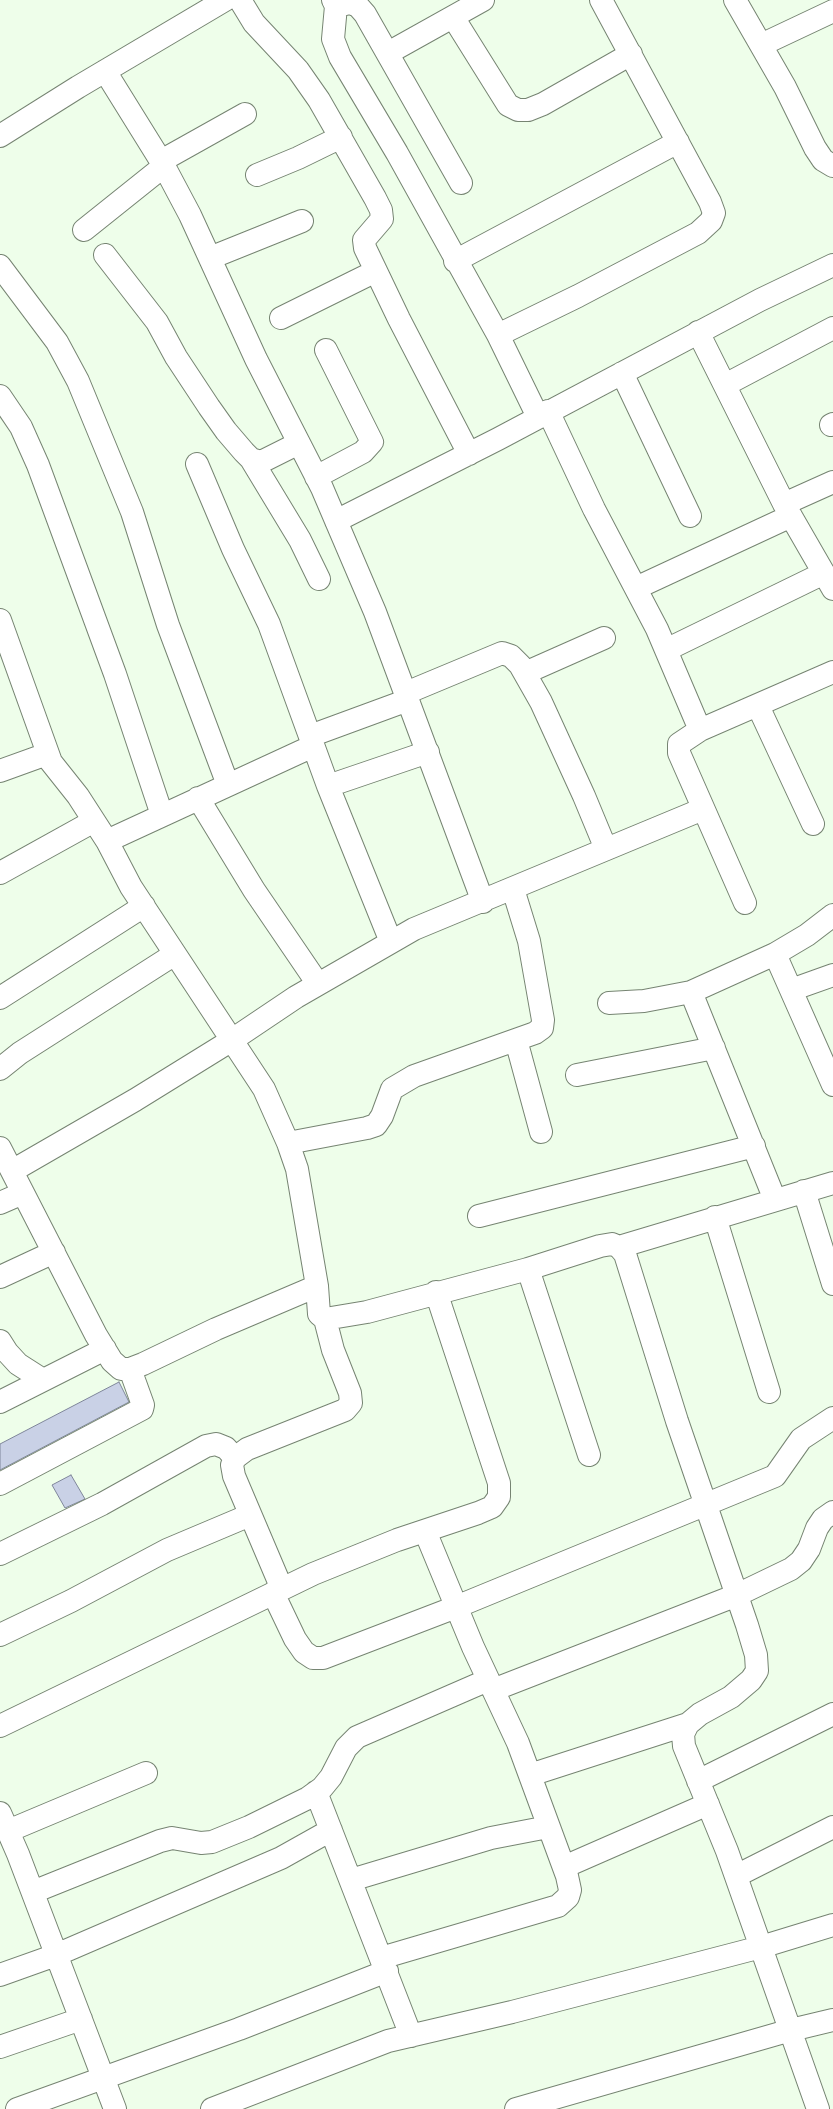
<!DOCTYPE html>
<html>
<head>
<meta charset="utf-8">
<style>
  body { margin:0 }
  canvas { display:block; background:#eefeea }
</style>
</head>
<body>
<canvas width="833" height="2109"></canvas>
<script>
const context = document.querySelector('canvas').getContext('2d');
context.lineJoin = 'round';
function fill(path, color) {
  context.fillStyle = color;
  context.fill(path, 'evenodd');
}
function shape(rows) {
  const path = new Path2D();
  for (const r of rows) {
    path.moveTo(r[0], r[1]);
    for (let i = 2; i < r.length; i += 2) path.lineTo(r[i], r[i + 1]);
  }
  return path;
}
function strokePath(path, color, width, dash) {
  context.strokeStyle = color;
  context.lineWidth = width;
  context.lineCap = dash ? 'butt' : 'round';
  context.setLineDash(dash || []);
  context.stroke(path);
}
const building = shape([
  [119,1382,129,1402,0,1470,0,1444,119,1382],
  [71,1475,85,1499,65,1508,52,1485,71,1475]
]);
fill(building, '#c9d1e6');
strokePath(building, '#7f869a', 1);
const minor = shape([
  [240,0,254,23,298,70,319,100,375,198,381,210,382,219,364,240,365,248,399,319,469,454],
  [333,0,336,6,333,39,340,57,397,153,498,335,538,417],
  [735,0,785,87,815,148,823,160,833,166],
  [336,6,350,3,358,6,365,14,461,183],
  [453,17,508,105,518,110,528,110,543,104,631,54],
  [761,45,833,11],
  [388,53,483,0],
  [105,71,164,166,190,215,256,359,322,488,375,612,483,902],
  [0,136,78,87,225,0],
  [161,161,245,114],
  [257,175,298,158,341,137],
  [84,230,164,166],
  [105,255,157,322,176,357,209,407,226,431,244,452,251,459,261,462,299,443],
  [210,258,302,221],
  [455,261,678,142],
  [0,266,57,342,78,381,132,512,168,625,228,785],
  [281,318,376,271],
  [698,332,784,504,833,589],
  [498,335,578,296,698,233,711,221,714,213,710,202,601,0],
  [622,373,690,516],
  [725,385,833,328],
  [0,396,21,427,38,465,115,674,162,815],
  [548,411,594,509,657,629,700,730],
  [831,425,833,424],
  [251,459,300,540,319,579],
  [197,464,233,549,269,624,328,786,391,942],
  [316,477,363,452,372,442,326,350],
  [784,504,833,482],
  [336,521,498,439,760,300,833,265],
  [636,588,791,516],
  [0,620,51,762,78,796,107,841,131,887,264,1089,288,1143,297,1169,317,1286,319,1314,325,1319,367,1312,528,1269,600,1246,612,1244,619,1247,625,1254,677,1421,747,1625,756,1655,757,1671,751,1680,731,1697,700,1714,688,1724,683,1734,684,1746,727,1851,818,2109],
  [666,650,824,573],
  [525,673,604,638],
  [406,693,502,653,511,656,520,665,541,702,584,796,606,849],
  [758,706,813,824],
  [310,736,408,700],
  [0,771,47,754],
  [328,786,428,752],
  [198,798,254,890,318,984],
  [107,841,313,746],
  [0,873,94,821],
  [745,903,679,753,679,744,700,730,833,672],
  [775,954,833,1085],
  [791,990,833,975],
  [691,992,775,1200],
  [0,998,144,906],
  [609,1003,644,1001,691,992,775,954,807,935,833,915],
  [516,1040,541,1132],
  [0,1069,20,1053,175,954],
  [577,1075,714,1048],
  [288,1143,367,1128,376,1125,382,1116,392,1089,414,1076,535,1033,542,1028,543,1020,529,941,513,889],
  [0,1148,96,1335,112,1361,121,1369,130,1369,143,1364,216,1329,317,1286],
  [12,1171,135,1100,232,1040,296,997,414,929,703,809],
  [804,1191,833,1284],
  [0,1203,23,1193],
  [479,1216,754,1146],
  [715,1217,769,1392],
  [619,1247,833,1183],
  [528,1269,589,1455],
  [0,1277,54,1252],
  [0,1341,7,1352,18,1364,43,1380],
  [0,1402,105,1349],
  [0,1484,142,1409,143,1405,130,1369],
  [0,1554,102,1504,206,1446,216,1444,226,1448,235,1458],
  [282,1589,234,1476,232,1465,235,1458,247,1449,345,1410,351,1403,350,1393,333,1350,325,1319],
  [273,1593,295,1639,304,1652,313,1658,323,1658,456,1607,775,1476,801,1439,833,1418],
  [0,1635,71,1601,167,1550,250,1515],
  [493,1690,737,1595,791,1569,801,1561,809,1549,817,1528,823,1519,833,1512],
  [0,1726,313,1574,397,1540,478,1513,492,1507,499,1497,499,1483,436,1292],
  [530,1775,688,1724],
  [698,1781,833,1714],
  [316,1792,411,2036],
  [0,1813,18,1854,115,2109],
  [8,1831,146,1773],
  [564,1867,708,1804],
  [736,1876,833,1827],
  [351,1880,491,1838,548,1827],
  [33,1892,160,1841,172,1838,201,1843,212,1842,249,1827,308,1798,322,1788,331,1777,346,1748,357,1737,488,1680],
  [381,1958,558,1906,568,1897,570,1890,567,1876,518,1743,473,1647,425,1531],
  [0,1975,56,1955,281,1858,331,1830],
  [0,2047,81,2019],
  [17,2109,239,2029,387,1971],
  [212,2109,388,2041,512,2012,761,1947,833,1925],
  [516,2109,791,2030,833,2020]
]);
strokePath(minor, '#768472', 24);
strokePath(minor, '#fff', 22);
</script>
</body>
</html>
